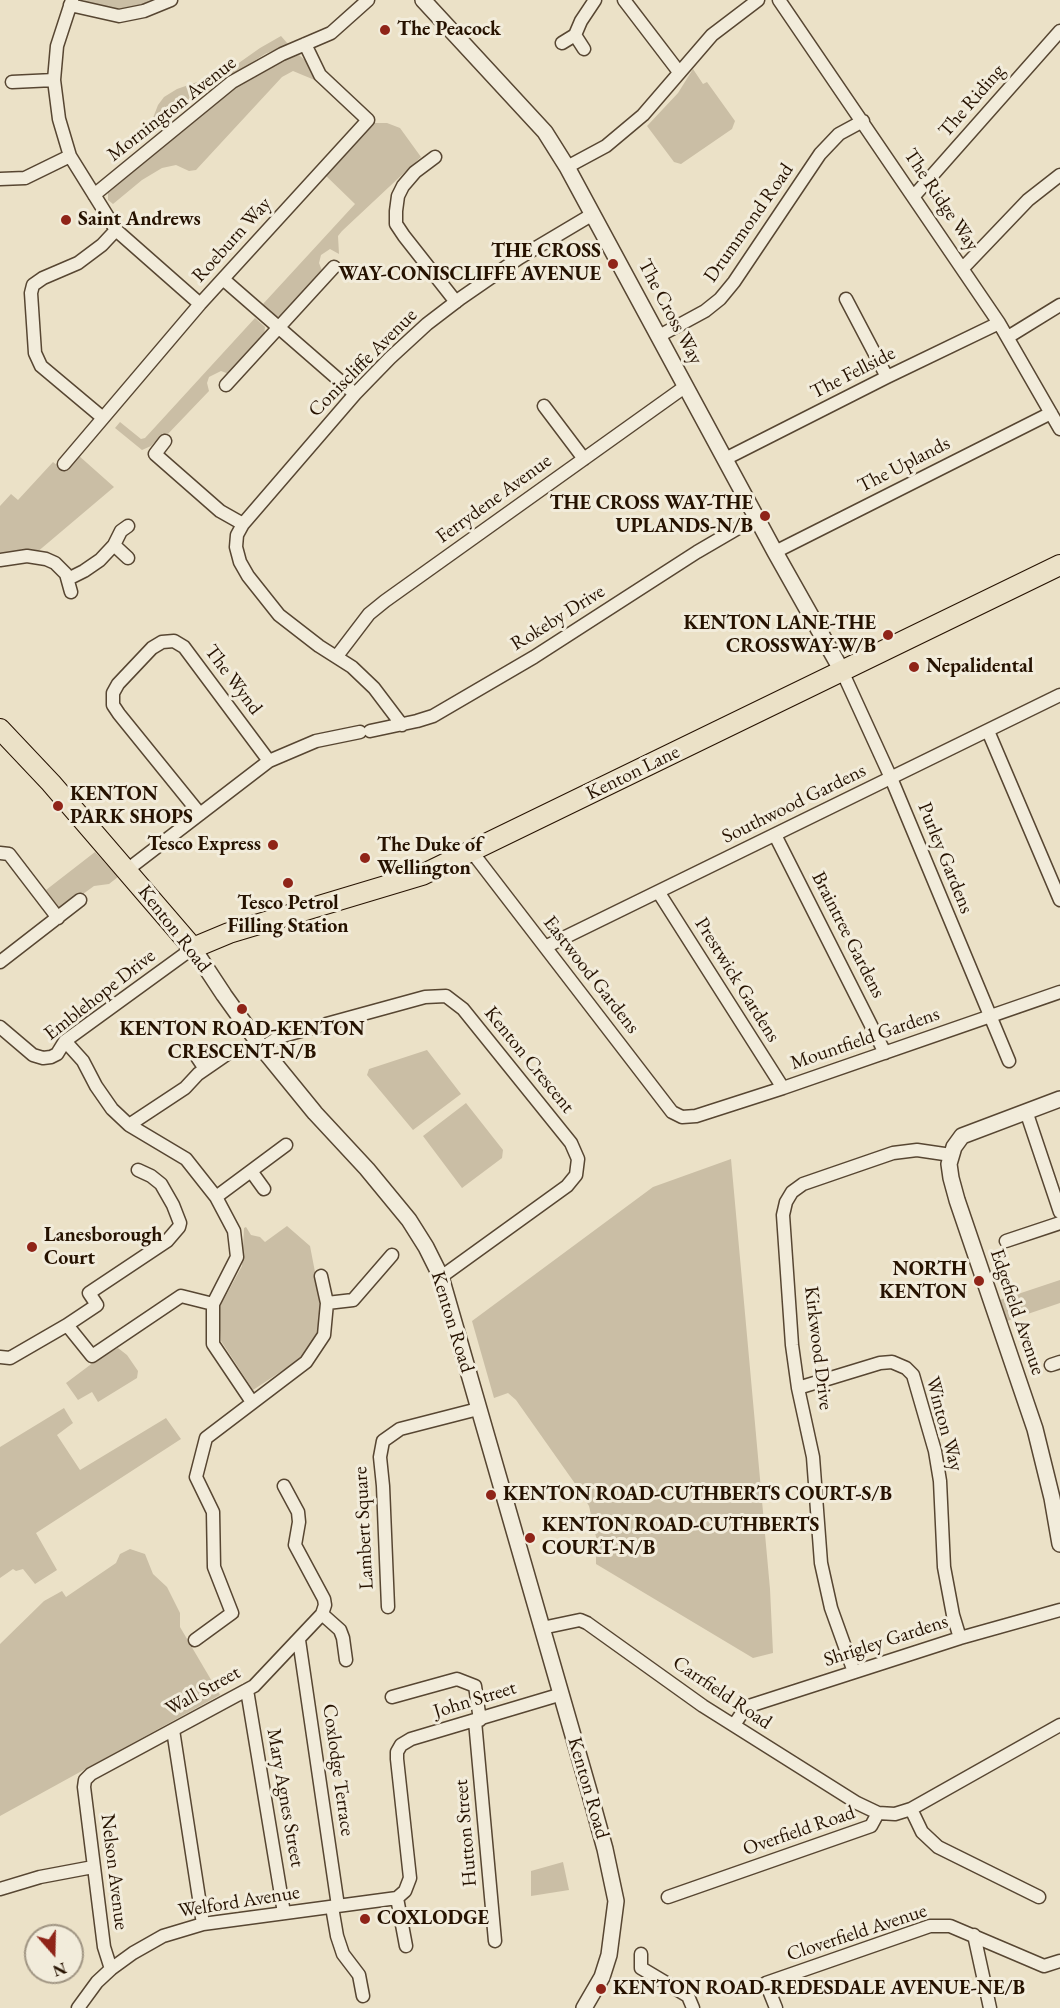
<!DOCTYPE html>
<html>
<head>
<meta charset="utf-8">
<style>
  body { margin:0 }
  #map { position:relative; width:1060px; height:2008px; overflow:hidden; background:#ebe1c7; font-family:"EB Garamond",serif }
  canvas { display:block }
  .north { position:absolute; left:24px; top:1924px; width:60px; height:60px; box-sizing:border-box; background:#f2ecdb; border:2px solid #a09583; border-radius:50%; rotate:160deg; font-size:16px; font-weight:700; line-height:24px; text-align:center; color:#261200 }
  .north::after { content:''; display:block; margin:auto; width:21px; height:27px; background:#8f2418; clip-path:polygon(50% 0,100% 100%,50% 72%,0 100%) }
</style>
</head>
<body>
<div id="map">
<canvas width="1060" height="2008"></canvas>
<div class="north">N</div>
</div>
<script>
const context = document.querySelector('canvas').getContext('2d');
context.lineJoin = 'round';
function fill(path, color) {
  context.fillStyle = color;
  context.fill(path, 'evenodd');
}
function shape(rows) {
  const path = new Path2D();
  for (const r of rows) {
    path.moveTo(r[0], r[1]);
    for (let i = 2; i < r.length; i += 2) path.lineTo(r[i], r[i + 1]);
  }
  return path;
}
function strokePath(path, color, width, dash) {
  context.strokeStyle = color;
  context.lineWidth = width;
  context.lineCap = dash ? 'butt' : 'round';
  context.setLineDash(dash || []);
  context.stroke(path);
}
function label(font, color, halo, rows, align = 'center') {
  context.font = font + ' "EB Garamond",serif';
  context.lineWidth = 6;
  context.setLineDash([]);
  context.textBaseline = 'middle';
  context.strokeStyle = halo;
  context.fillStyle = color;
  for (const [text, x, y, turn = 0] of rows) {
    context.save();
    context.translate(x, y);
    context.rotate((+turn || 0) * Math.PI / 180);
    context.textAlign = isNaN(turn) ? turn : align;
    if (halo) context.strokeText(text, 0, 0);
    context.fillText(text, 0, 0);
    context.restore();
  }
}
fill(shape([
  [84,0,159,0,147,5,118,10,87,4],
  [281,36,288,44,265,54,196,98,155,133,153,118,158,105,164,97,177,89,226,72,260,48],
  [299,55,307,62,317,81,293,71,282,77,196,170,189,171,176,165,162,168,142,180,113,204,108,200,108,191,210,105,267,67],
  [693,69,703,84,707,82,735,121,732,129,681,164,674,162,647,126,678,93],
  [371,123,387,123,400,128,421,157,342,231,338,236,339,254,330,249,321,255,319,263,323,273,284,314,277,317,263,304,355,204,322,172],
  [255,318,265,327,264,336,229,374,221,371,209,377,207,383,209,391,165,437,159,438,151,446,142,450,115,428,120,422,141,439,145,438],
  [78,455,114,487,36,553,0,554,0,506,11,494,18,500,53,462,64,471],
  [95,852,118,877,109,884,94,886,61,910,46,890],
  [427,1050,461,1094,413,1130,367,1075,369,1069],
  [466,1103,503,1150,502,1158,462,1188,423,1136],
  [731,1159,770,1589,773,1653,753,1658,596,1564,596,1537,589,1506,576,1485,516,1400,508,1393,494,1398,472,1321,653,1187],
  [287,1226,310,1246,320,1298,321,1314,319,1330,303,1357,253,1390,221,1341,218,1310,242,1266,244,1228,246,1227,251,1235,260,1237,265,1242],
  [1060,1280,1060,1303,1007,1321,1000,1300],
  [118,1348,127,1355,138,1371,137,1378,98,1402,92,1392,78,1400,66,1383,98,1359],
  [64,1408,73,1423,57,1435,80,1470,166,1418,181,1439,36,1533,57,1570,35,1584,23,1569,16,1571,13,1569,0,1578,0,1447],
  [130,1549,145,1554,153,1574,167,1587,180,1613,180,1627,220,1695,0,1816,0,1644,44,1601,62,1591,66,1597,116,1563,120,1554],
  [563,1862,569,1890,531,1896,531,1871]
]), '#cabea5');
const minor = shape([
  [72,0,57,46,54,80,59,119,70,156,116,230,200,304],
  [624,0,679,72],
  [779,0,999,323,1060,429],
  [70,5,119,16,144,11,171,0],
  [575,35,581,21,595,0],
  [562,43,575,35,584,49],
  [12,82,54,80],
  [435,157,415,172,403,186,398,196,396,211,396,224,404,236,456,302],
  [567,167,606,146,643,115,712,35,758,0],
  [0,179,25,178,70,156],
  [94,195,232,82,282,54,331,33,368,0],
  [914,196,1060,31],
  [963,268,1028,200,1060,175],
  [223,279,355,394],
  [846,299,887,377],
  [659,336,705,311,720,299,734,282,820,154,839,134,863,121],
  [1008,337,1060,305],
  [226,385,334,267],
  [544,406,584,459],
  [103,418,41,366,35,353,31,293,33,285,43,278,78,263,102,245,116,230],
  [165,441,155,454,220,511,243,524,237,535,236,547,240,562,248,576,279,615,319,646,352,667,374,688,402,725],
  [725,459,887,377,999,323],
  [64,464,200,304,368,120,320,75,305,44],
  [243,524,355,394,390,358,427,324,461,298,519,258,593,214],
  [128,526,121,531,114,545,128,558],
  [775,552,1051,413],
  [0,560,27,556,46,559,55,563,66,574,71,592],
  [68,579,84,571,100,560,114,545],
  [337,656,369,614,385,601,686,386],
  [842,671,891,778,1009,1061],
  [370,731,417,721,433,716,534,657,697,552,757,517],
  [988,731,1060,900],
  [200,814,119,714,113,705,113,693,118,684,152,648,162,642,174,641,184,647,269,761],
  [775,835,885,1053],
  [472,852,672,1112,682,1117,696,1116,783,1088,1060,992],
  [0,853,9,854,58,918],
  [127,870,269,761,316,741,360,732],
  [659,893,783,1088],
  [545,947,1060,695],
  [0,962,80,900],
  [0,1027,33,1055,43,1058,51,1057,57,1054,65,1041,193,948],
  [65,1041,83,1061,96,1086,112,1109,129,1125,186,1159,216,1197,234,1231,237,1257,213,1304,213,1344,252,1402],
  [262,1048,279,1037,425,997,446,996,463,1009,571,1143,578,1159,576,1175,567,1186,441,1277],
  [195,1054,205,1069],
  [1026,1111,1060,1212],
  [129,1125,185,1088,198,1074,227,1054],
  [138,1170,151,1176,161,1184,173,1205,180,1223,179,1227,167,1241,89,1293,97,1305,67,1325,92,1356,181,1296,213,1304],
  [251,1171,264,1189],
  [216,1197,286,1145],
  [1006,1241,1060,1223],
  [327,1303,353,1300,392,1255],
  [0,1357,10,1358,67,1325],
  [1051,1365,1060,1362],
  [798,1388,880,1363,892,1362,906,1368,913,1375,935,1451,940,1481,944,1567,953,1615,960,1638],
  [388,1607,383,1486,380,1457,383,1441,400,1429,478,1409],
  [322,1614,340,1630,343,1638,346,1660],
  [542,1628,580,1620,587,1623,703,1706,857,1803,878,1813,895,1814,911,1809,1060,1725],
  [195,1640,232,1613,214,1567,213,1512,196,1477,206,1438,306,1362,324,1335,327,1303,321,1276],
  [299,1640,338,1906],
  [854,1672,831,1608,821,1563,813,1457,798,1388,792,1345,783,1215,786,1202,792,1192,803,1184,893,1153,917,1150,951,1155],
  [247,1690,284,1913],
  [392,1697,457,1679,475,1686,480,1720],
  [475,1721,495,1941],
  [734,1725,746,1707,960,1638,1060,1610],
  [173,1730,203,1924],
  [911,1809,922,1832,938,1847,1039,1897],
  [0,1889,40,1877,93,1867],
  [668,1897,871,1826,878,1813],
  [332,1907,337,1936,343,1954,359,1975,363,1996],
  [974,1935,990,2008],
  [406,1946,397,1898,405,1891,410,1878,397,1759,397,1752,401,1745,411,1739,562,1694],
  [641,1954,641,1968,688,1996,693,2008],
  [111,1969,104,1947,84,1787,85,1780,91,1774,254,1686,322,1614,325,1605,324,1599,295,1545,299,1522,298,1512,284,1486],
  [78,2008,97,1982,111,1969,133,1953,163,1936,203,1924,397,1898],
  [776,2008,766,1983,930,1926,950,1926,1044,1966,1060,1961]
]);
const tertiary = shape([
  [423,0,545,132,567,167,775,552,842,671],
  [193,948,224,995,262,1048,315,1113,367,1169,409,1220,426,1247,441,1277,589,1791,605,1849,616,1901,609,1955,602,1977,584,2008],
  [1060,1099,962,1136,954,1147,949,1164,951,1178,957,1200,1035,1429,1052,1498,1060,1544]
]);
const primary = shape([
  [0,729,51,783,193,948,229,933,422,875,1060,565]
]);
strokePath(minor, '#574632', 15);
strokePath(tertiary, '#574632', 18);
strokePath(primary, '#261200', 22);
strokePath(minor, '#f2ecdb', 12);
strokePath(tertiary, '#f2ecdb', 15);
strokePath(primary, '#ebe1c7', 20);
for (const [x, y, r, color] of [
  [385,30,6,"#8f2418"],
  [66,220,6,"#8f2418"],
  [613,264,6,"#8f2418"],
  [765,516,6,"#8f2418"],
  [888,635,6,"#8f2418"],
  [914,667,6,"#8f2418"],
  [58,806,6,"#8f2418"],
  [273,845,6,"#8f2418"],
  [365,858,6,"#8f2418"],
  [288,883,6,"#8f2418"],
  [242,1009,6,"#8f2418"],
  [32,1247,6,"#8f2418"],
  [979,1281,6,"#8f2418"],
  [491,1495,6,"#8f2418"],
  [530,1538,6,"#8f2418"],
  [365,1919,6,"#8f2418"],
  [601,1989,6,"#8f2418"]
]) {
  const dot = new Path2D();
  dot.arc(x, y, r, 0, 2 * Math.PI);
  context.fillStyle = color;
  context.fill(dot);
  strokePath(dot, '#f2ecdb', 2);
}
label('bold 20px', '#261200', '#f2ecdb', [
  ["The Peacock",397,30],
  ["Saint Andrews",78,220],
  ["THE CROSS",601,252,"right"],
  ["WAY-CONISCLIFFE AVENUE",601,275,"right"],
  ["THE CROSS WAY-THE",753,504,"right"],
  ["UPLANDS-N/B",753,527,"right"],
  ["KENTON LANE-THE",876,624,"right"],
  ["CROSSWAY-W/B",876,647,"right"],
  ["Nepalidental",926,667],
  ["KENTON",70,795],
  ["PARK SHOPS",70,818],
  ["Tesco Express",261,845,"right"],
  ["The Duke of",377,846],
  ["Wellington",377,869],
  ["Tesco Petrol",288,904,"center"],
  ["Filling Station",288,927,"center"],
  ["KENTON ROAD-KENTON",242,1030,"center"],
  ["CRESCENT-N/B",242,1053,"center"],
  ["Lanesborough",44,1236],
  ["Court",44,1259],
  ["NORTH",967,1270,"right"],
  ["KENTON",967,1293,"right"],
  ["KENTON ROAD-CUTHBERTS COURT-S/B",503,1495],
  ["KENTON ROAD-CUTHBERTS",542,1526],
  ["COURT-N/B",542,1549],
  ["COXLODGE",377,1919],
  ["KENTON ROAD-REDESDALE AVENUE-NE/B",613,1989]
], 'left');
label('20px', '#261200', '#f2ecdb', [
  ["The Riding",972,101,-49],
  ["Mornington Avenue",172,109,-38],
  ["The Ridge Way",941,200,56],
  ["Drummond Road",749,223,-55],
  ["Roeburn Way",232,240,-48],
  ["The Cross Way",670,312,62],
  ["Coniscliffe Avenue",363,363,-45],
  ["The Fellside",853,373,-27],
  ["The Uplands",904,465,-27],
  ["Ferrydene Avenue",494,499,-36],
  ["Rokeby Drive",558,618,-32],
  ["The Wynd",233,680,53],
  ["Kenton Lane",633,773,-26],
  ["Southwood Gardens",794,804,-26],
  ["Purley Gardens",945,858,68],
  ["Kenton Road",174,929,52],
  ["Braintree Gardens",848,935,63],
  ["Eastwood Gardens",591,975,52],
  ["Prestwick Gardens",737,980,58],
  ["Emblehope Drive",100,995,-38],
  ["Mountfield Gardens",865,1039,-19],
  ["Kenton Crescent",529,1060,51],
  ["Edgefield Avenue",1017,1312,71],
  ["Kenton Road",452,1322,73],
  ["Kirkwood Drive",818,1348,83],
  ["Winton Way",944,1424,75],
  ["Lambert Square",364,1528,-93],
  ["Shrigley Gardens",886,1641,-18],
  ["Wall Street",203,1691,-29],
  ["Carrfield Road",722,1693,34],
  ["John Street",475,1700,-17],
  ["Coxlodge Terrace",338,1770,82],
  ["Kenton Road",588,1788,74],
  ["Mary Agnes Street",285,1798,80],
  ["Overfield Road",799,1831,-19],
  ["Hutton Street",466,1833,-95],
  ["Nelson Avenue",114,1872,83],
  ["Welford Avenue",239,1902,-9],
  ["Cloverfield Avenue",857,1933,-18]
]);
</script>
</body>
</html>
